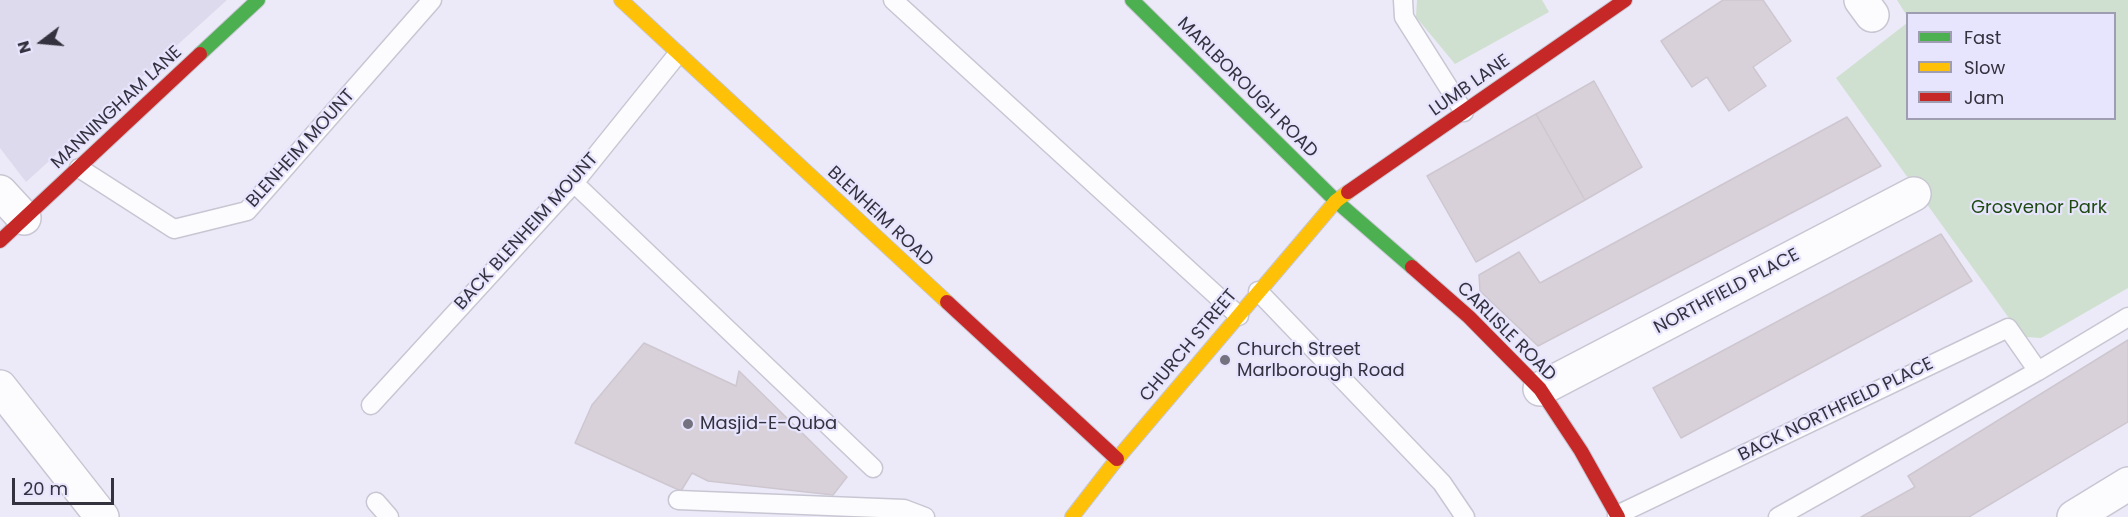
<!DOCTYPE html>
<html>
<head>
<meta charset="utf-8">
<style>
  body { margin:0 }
  #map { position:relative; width:2128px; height:517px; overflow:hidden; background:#eceaf8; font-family:Poppins,sans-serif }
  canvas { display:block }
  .legend { position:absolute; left:1906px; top:12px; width:210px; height:108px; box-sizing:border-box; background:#e7e4fe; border:2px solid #9f9db1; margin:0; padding:8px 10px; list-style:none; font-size:18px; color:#34323e }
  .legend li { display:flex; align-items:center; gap:12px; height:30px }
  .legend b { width:30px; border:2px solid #9f9db1 }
  .north { position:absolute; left:12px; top:12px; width:60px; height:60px; -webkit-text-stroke:4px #e7e4fe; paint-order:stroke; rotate:254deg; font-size:16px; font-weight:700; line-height:24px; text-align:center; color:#34323e }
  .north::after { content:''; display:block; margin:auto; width:21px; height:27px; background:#34323e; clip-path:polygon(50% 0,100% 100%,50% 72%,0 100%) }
  .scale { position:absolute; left:12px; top:478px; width:102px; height:27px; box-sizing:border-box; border:3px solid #34323e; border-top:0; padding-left:8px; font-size:18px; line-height:21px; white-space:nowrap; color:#34323e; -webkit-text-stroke:4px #e7e4fe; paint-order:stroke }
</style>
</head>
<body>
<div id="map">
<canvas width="2128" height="517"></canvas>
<ul class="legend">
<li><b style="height:8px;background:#4caf50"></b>Fast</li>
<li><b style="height:8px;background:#ffc107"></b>Slow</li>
<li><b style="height:8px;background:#c62828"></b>Jam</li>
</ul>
<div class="north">N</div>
<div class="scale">20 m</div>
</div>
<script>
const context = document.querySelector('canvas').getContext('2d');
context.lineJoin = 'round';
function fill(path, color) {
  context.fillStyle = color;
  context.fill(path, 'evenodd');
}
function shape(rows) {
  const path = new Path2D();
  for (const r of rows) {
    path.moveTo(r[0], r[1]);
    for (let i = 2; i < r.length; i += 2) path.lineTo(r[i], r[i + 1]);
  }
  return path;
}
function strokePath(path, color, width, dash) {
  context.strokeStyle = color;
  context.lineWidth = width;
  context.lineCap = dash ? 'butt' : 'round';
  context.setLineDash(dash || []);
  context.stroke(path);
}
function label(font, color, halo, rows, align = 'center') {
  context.font = font + ' Poppins,sans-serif';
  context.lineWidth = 4.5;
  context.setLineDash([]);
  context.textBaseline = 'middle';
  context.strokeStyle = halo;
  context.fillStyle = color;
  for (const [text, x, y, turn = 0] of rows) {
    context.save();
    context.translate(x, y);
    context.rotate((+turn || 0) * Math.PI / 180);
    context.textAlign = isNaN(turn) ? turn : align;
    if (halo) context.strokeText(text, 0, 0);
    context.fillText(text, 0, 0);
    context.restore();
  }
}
fill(shape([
  [0,0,227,0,26,182,0,148]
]), '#dedaed');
fill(shape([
  [1417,0,1542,0,1549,12,1455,64,1416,17],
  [1897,0,2128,0,2128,288,2041,338,2026,337,2019,332,1836,78,1907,23,1908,118,2114,118,2114,14,1908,14,1907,16]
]), '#cfe0d0');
const building = shape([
  [1723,0,1763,0,1791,41,1753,67,1766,86,1729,111,1707,77,1692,87,1661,41,1723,0],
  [1594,81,1642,167,1585,200,1536,114,1594,81],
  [1536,114,1585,200,1476,262,1427,176,1536,114],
  [1847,117,1881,166,1538,346,1480,291,1479,275,1519,252,1540,283,1847,117],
  [1941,234,1972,281,1681,438,1653,388,1941,234],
  [2128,340,2128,422,1969,517,1861,517,1915,487,1908,476,2128,340],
  [644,343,736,386,739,371,847,477,833,495,708,481,692,473,681,491,575,443,592,405,644,343]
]);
fill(building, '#d8d1da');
strokePath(building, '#cec7d0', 1.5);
const lane = shape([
  [893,0,1239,316],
  [1403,0,1404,17,1464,112],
  [79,168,174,229,247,211,432,0],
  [574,183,873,468],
  [1258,291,1442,483,1465,517],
  [371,405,574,183,677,55],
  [678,500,904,509,925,517],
  [376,502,389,517],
  [1617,515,2008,328,2038,371],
  [1778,517,2038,371,2128,317]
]);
const street = shape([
  [1861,0,1872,15],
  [0,192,24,218],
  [0,387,102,517],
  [1540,389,1914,194],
  [2074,517,2128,484]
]);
const fast = shape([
  [1132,0,1336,201,1412,267],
  [200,54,258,0]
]);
const slow = shape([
  [621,0,947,302],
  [1072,517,1117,459,1336,201,1348,192]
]);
const jam = shape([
  [1348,192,1625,0],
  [0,241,200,54],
  [1412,267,1469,317,1540,389,1581,451,1618,517],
  [947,302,1117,459]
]);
strokePath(lane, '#c7c6d2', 21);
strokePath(street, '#c7c6d2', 36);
strokePath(fast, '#c7c6d2', 16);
strokePath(slow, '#c7c6d2', 16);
strokePath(jam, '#c7c6d2', 16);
strokePath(lane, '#fcfcfe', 18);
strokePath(street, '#fcfcfe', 33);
strokePath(fast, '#4caf50', 14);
strokePath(slow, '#ffc107', 14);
strokePath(jam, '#c62828', 14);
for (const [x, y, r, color] of [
  [1225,360,6,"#74727f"],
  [688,424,6,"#74727f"]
]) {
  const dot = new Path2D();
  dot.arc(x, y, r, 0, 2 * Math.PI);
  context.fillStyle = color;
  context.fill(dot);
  strokePath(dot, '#e7e4fe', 2);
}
label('18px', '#34323e', '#e7e4fe', [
  ["LUMB LANE",1470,86,-35],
  ["MARLBOROUGH ROAD",1247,88,45],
  ["MANNINGHAM LANE",117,108,-43],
  ["BLENHEIM MOUNT",301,149,-48],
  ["BLENHEIM ROAD",880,217,43],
  ["BACK BLENHEIM MOUNT",527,232,-48],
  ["NORTHFIELD PLACE",1727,292,-28],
  ["CARLISLE ROAD",1506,332,45],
  ["CHURCH STREET",1189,346,-50],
  ["BACK NORTHFIELD PLACE",1836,410,-26]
]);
label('18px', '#1e4a10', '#e7e4fe', [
  ["Grosvenor Park",2039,208]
]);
label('18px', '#34323e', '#e7e4fe', [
  ["Church Street",1237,350],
  ["Marlborough Road",1237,371],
  ["Masjid-E-Quba",700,424]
], 'left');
</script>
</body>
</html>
